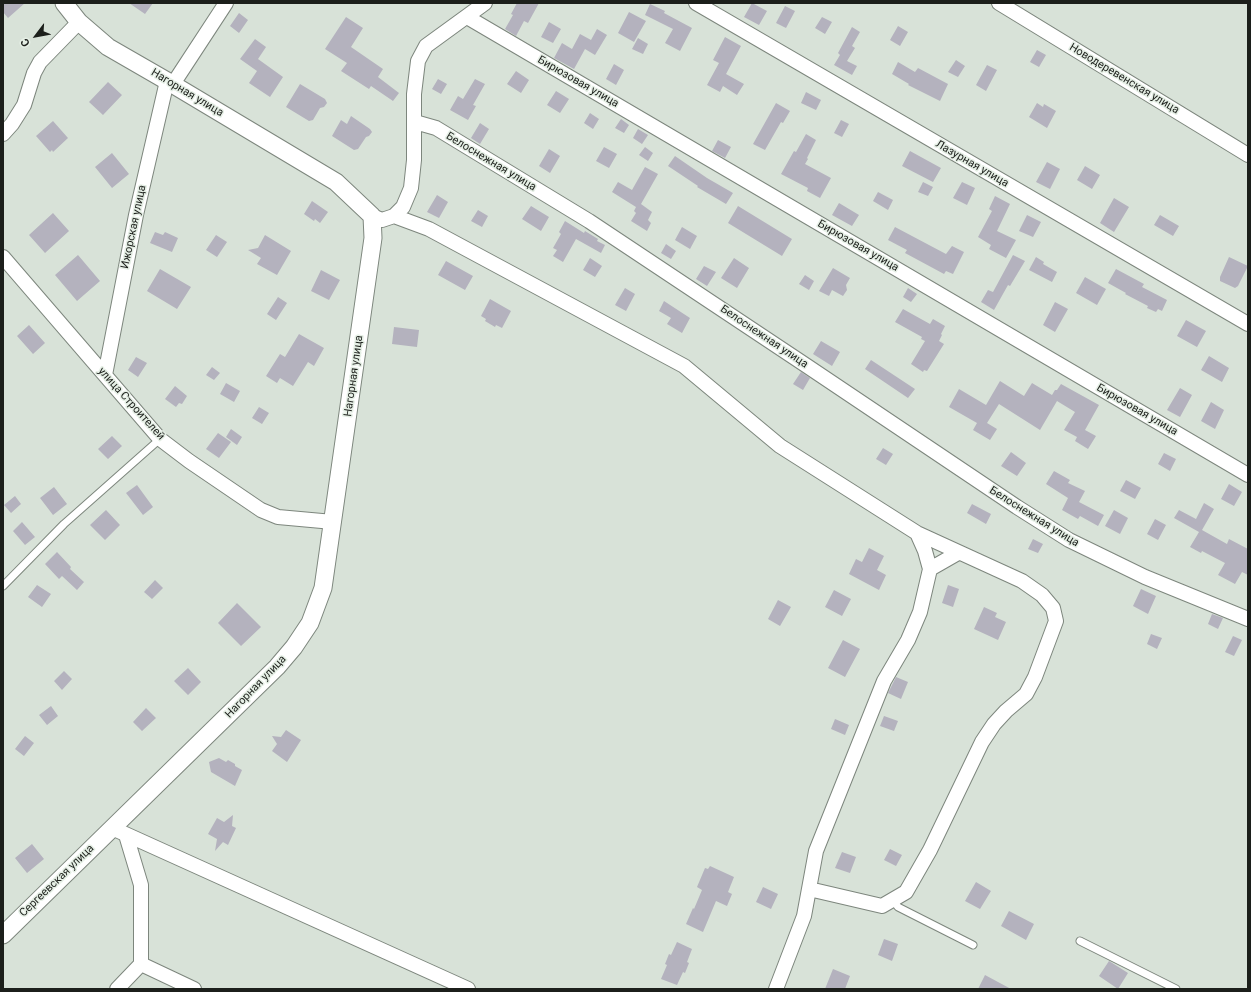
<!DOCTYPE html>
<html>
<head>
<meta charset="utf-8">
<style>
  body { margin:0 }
  #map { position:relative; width:1251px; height:992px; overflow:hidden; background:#d8e2d8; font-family:Roboto,sans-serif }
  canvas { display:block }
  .frame { position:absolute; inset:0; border:4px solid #1c1f1b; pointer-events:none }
  .north { position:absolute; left:16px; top:16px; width:40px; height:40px; -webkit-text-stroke:3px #e5efe5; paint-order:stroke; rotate:238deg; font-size:11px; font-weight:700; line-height:16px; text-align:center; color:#1c1f1b }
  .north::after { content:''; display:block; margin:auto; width:14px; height:18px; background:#1c1f1b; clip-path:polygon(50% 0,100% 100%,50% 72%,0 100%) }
</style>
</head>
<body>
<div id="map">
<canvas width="1251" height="992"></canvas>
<div class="frame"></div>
<div class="north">С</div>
</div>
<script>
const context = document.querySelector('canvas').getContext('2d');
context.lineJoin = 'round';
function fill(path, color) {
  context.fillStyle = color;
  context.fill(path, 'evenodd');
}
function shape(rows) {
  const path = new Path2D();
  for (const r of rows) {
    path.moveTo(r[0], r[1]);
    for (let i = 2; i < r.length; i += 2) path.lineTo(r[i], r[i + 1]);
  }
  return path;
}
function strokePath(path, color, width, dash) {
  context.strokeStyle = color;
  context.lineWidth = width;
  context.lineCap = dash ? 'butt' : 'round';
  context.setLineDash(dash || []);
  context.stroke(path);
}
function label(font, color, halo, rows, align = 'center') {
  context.font = font + ' Roboto,sans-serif';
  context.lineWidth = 3;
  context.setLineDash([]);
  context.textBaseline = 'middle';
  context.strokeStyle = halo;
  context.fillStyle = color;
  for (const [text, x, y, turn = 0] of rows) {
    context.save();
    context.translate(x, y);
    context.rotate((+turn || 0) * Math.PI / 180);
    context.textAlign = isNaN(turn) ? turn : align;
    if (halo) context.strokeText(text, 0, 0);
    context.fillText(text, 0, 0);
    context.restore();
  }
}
fill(shape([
  [3,3,25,3,8,18,3,12],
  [129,3,153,3,145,14],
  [517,3,539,3,528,23,524,21,516,36,505,29,513,15,511,14],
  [752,3,767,11,759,25,744,17],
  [650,4,665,11,664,13,692,28,680,51,665,43,673,29,645,15],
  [785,6,795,11,786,28,776,23],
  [629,12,646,21,634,42,618,33],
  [239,13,248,20,239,33,230,26],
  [346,17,363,28,351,47,383,69,378,77,399,93,393,101,371,86,369,89,341,71,347,63,325,49],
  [822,17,832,22,825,34,815,28],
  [549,22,561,29,553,43,541,37],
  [898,26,908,32,900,46,890,40],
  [852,27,860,32,852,46,855,48,847,61,857,66,852,75,834,65,840,55,838,53],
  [597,29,607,35,595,55,585,49,574,69,554,58,562,43,572,49,580,34,591,40],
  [725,37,741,46,726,74,744,84,737,95,723,86,720,92,707,85,719,63,713,60],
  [638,38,648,44,643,54,632,49],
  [255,39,266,47,258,59,283,77,270,97,249,83,257,71,240,59],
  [1037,50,1046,55,1039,67,1030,62],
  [956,60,965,66,958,77,948,72],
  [898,62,915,72,918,68,948,84,940,101,908,85,909,84,892,74],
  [614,64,624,70,616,85,606,79],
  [987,65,997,70,986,91,976,85],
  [516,71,529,80,521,93,507,84],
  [438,79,447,84,441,94,432,89],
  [475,79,485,84,473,105,476,106,468,120,450,110,458,96,463,99],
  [108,82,122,95,103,115,89,102],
  [300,84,325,99,327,103,324,107,320,108,313,120,309,121,286,107],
  [556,91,569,99,560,113,547,105],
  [806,92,821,100,816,110,801,103],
  [776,103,790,111,783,123,781,122,765,150,753,144],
  [1037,103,1043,107,1044,104,1056,111,1047,128,1029,117],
  [590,113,599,119,593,129,584,123],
  [351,116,370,129,372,132,369,136,366,137,358,149,354,150,332,136,341,120,347,124],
  [621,119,629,125,624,133,615,128],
  [841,120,849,124,842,137,834,133],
  [53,121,68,138,53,152,52,150,50,152,36,136],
  [480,123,489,129,480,144,471,138],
  [638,129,648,135,642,144,633,138],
  [806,134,816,140,807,158,808,159,805,164,831,178,820,198,807,191,808,188,781,174,794,151,796,152],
  [718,140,731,147,725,158,712,151],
  [604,147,617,154,609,168,596,161],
  [645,147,653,153,648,161,639,155],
  [549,149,560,156,550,173,539,166],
  [910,151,941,168,933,182,902,166],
  [112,153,129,174,112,188,95,167],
  [675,156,707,178,733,193,726,204,697,187,698,186,668,166],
  [1047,162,1060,169,1050,189,1036,182],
  [1085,166,1100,175,1092,189,1077,180],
  [645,167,658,174,641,204,652,212,648,220,651,223,647,231,631,221,636,213,634,211,636,207,612,192,618,182,632,190],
  [923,182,933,187,928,196,918,192],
  [962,182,975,188,967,205,953,198],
  [878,192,893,200,888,210,873,201],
  [437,195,448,202,439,218,427,212],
  [995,196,1010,204,997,231,1016,240,1006,258,989,249,991,245,978,237,992,211,989,209],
  [1114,198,1129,207,1114,232,1100,223],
  [312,201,328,212,320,223,315,219,314,221,304,214],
  [839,203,859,215,852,226,832,215],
  [531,206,549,217,541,231,522,219],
  [738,206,792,239,782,256,728,223],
  [478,210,488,216,482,227,471,221],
  [53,213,69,231,45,253,29,235],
  [1027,215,1041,222,1033,237,1019,231],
  [1160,215,1179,226,1173,236,1154,225],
  [565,221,584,233,585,231,598,239,597,241,605,245,601,253,576,239,563,262,553,256,557,250,553,248,561,234,559,232],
  [682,227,697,236,690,249,675,240],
  [895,227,946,254,952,246,964,252,953,274,946,271,944,274,905,253,907,250,888,240],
  [155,232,163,235,165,232,178,238,172,252,150,243],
  [216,235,227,242,217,257,206,250],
  [265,235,291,251,277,275,257,264,261,258,248,250,258,248],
  [666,244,676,251,671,259,661,253],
  [78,255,100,281,77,301,55,275],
  [1013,255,1025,261,1010,286,1008,285,994,310,981,302,988,290,993,292],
  [1036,257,1044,262,1043,264,1057,272,1052,282,1029,270],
  [1229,257,1248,266,1238,286,1235,288,1220,281,1220,277],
  [590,258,602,266,595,277,583,270],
  [734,258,749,268,737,288,721,278],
  [446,261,473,276,465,290,438,275],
  [704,266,716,272,707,286,696,279],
  [833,268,850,278,846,285,847,290,843,296,832,290,829,296,819,291],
  [160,269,191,287,177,309,147,291],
  [1116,269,1144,284,1142,287,1167,300,1162,311,1158,309,1156,312,1147,308,1148,306,1125,294,1126,293,1108,283],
  [321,270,340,280,329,300,311,291],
  [805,275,814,281,809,290,799,284],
  [1085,277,1106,289,1097,305,1076,293],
  [625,288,635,294,626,311,615,305],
  [908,288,917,294,911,302,903,297],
  [278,297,287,303,276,320,267,314],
  [490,299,511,311,502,328,496,325,495,327,485,321,486,319,481,316],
  [664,301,690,318,682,333,667,324,671,318,659,311],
  [1055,302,1068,309,1055,332,1043,325],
  [903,309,930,324,933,319,945,326,941,334,942,335,939,341,944,344,927,371,924,370,923,372,911,364,925,341,921,339,922,337,895,322],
  [1186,320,1206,331,1197,347,1177,336],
  [29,325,45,343,33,354,17,336],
  [394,327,419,330,417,347,392,344],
  [299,334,324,348,314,366,308,362,293,386,280,378,277,383,266,376,280,354,285,357],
  [821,341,840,352,832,366,813,354],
  [1209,356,1229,368,1222,382,1201,370],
  [136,357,147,363,138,377,128,370],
  [871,360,915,389,908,398,865,369],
  [212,367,220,373,214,380,206,375],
  [801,372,810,378,803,390,793,384],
  [1000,381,1024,396,1032,383,1052,395,1055,390,1057,390,1061,384,1099,405,1085,430,1096,436,1088,449,1075,441,1077,437,1064,430,1075,412,1057,401,1040,430,999,404,987,423,997,429,990,440,973,430,977,423,949,407,959,389,986,405],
  [226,383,240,391,234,402,220,394],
  [175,386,187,396,182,404,179,403,176,407,165,399],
  [1180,388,1192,395,1180,417,1167,410],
  [1211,402,1224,410,1215,429,1201,421],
  [259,407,269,413,262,424,252,418],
  [231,429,242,437,237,445,226,437],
  [218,433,231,442,219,458,206,449],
  [112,436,122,446,108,459,98,449],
  [883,448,893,454,886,465,876,459],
  [1011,452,1026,463,1017,476,1001,466],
  [1164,453,1176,459,1170,471,1158,464],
  [1054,471,1070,480,1068,483,1085,491,1079,502,1104,515,1098,526,1080,516,1078,519,1062,510,1068,498,1046,484],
  [1126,480,1141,488,1135,499,1120,491],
  [1229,484,1242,492,1234,506,1221,499],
  [137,485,153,507,143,515,126,493],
  [54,487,67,504,53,515,40,498],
  [15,496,21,504,11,513,4,505],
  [1204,503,1214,509,1202,530,1227,544,1229,539,1248,549,1248,575,1242,572,1235,584,1218,575,1225,563,1202,551,1201,553,1190,547,1199,532,1174,518,1179,510,1196,519],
  [972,504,991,514,986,524,967,513],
  [106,510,120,525,105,540,90,525],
  [1114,510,1128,518,1120,534,1105,526],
  [1155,519,1166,525,1158,540,1147,534],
  [22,522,35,537,25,545,13,531],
  [1033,539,1043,544,1038,553,1028,549],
  [869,548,884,556,877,570,886,575,879,590,849,574,856,559,862,562],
  [57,552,71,567,70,569,84,582,77,590,62,576,59,579,45,564],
  [155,580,163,588,152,599,144,592],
  [37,585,51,594,42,607,28,597],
  [948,585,959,589,953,607,942,603],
  [1141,589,1156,596,1148,614,1133,606],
  [834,590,851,599,842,616,825,607],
  [778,600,791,607,780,626,768,619],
  [237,603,261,627,241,646,218,623],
  [984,607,997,613,995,617,1006,622,998,640,974,629],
  [1212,614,1223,618,1218,629,1208,624],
  [1151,634,1162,638,1157,649,1147,644],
  [1233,636,1242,640,1234,656,1225,652],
  [843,640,860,649,845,677,828,668],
  [188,668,201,682,188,695,174,681],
  [64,671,72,679,62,690,54,681],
  [896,677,908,682,901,699,888,693],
  [51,706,58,716,47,725,39,715],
  [146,708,156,718,142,731,133,722],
  [884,716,898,721,894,731,880,726],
  [835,719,849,725,845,735,831,729],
  [286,730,301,740,287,762,272,751,277,744,272,736,281,737],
  [25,736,34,743,24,756,15,749],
  [219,758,226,762,228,760,235,764,235,766,242,770,235,786,211,772,209,762],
  [233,815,232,826,236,828,228,845,223,842,215,851,217,839,208,834,217,818,224,822],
  [32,844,44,859,27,873,15,858],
  [890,849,902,855,896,866,884,860],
  [842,852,856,857,850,873,835,868],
  [710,866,734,877,728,892,732,894,727,906,716,901,703,932,686,924,693,908,694,909,702,890,697,887,705,868,708,869],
  [976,882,991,891,980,909,965,901],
  [763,887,778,894,771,909,756,902],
  [1009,911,1034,924,1026,940,1001,926],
  [884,939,898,944,892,961,878,955],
  [677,942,692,949,687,962,689,963,685,973,683,972,677,985,661,979,667,965,665,964,669,954,671,955],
  [1109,961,1128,973,1118,989,1099,976],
  [833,969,850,976,845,989,825,989],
  [985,975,1011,989,978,989]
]), '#b4b2be');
const service = shape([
  [3,586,64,524,160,439],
  [893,900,898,907,973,945],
  [1080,941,1176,989]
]);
const minor = shape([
  [696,3,1248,324],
  [999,3,1248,155],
  [467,17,1248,475],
  [173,84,226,3],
  [415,122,436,128,589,221,807,366,1017,507,1069,540,1145,577,1248,619],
  [3,134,12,124,24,105,34,73,40,62,79,22],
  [372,216,382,220,394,216,403,207,411,188,414,160,414,94,418,61,426,46,485,3],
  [394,216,429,229,684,366,780,446,917,533,1022,581,1042,595,1053,608,1056,621,1035,677,1026,694,1006,711,994,724,982,742,930,850,906,892,882,906,809,889],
  [3,257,160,439,189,461,261,510,278,517,333,522],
  [105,375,136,215,167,81],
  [917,533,925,551,930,569],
  [112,828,468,989],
  [141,964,194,989],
  [117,989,141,964,141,885,126,835],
  [776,989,804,916,816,851,884,681,908,640,920,612,930,569,958,553]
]);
const tertiary = shape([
  [3,935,277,667,294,647,310,623,323,588,373,238,372,216,336,182,167,81,108,47,79,22,64,3]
]);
strokePath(service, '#7d867d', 9);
strokePath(minor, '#7d867d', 16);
strokePath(tertiary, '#7d867d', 19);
strokePath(service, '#fff', 7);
strokePath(minor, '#fff', 14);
strokePath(tertiary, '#fff', 17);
label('11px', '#1c1f1b', '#e5efe5', [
  ["Новодеревенская улица",1124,79,31],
  ["Бирюзовая улица",578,82,30],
  ["Нагорная улица",187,93,31],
  ["Белоснежная улица",491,162,31],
  ["Лазурная улица",972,164,30],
  ["Ижорская улица",134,227,-78],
  ["Бирюзовая улица",858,246,30],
  ["Белоснежная улица",764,337,34],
  ["Нагорная улица",354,376,-82],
  ["улица Строителей",131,404,48],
  ["Бирюзовая улица",1137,410,30],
  ["Белоснежная улица",1034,517,32],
  ["Нагорная улица",256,687,-46],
  ["Сергеевская улица",57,881,-44]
]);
</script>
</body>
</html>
